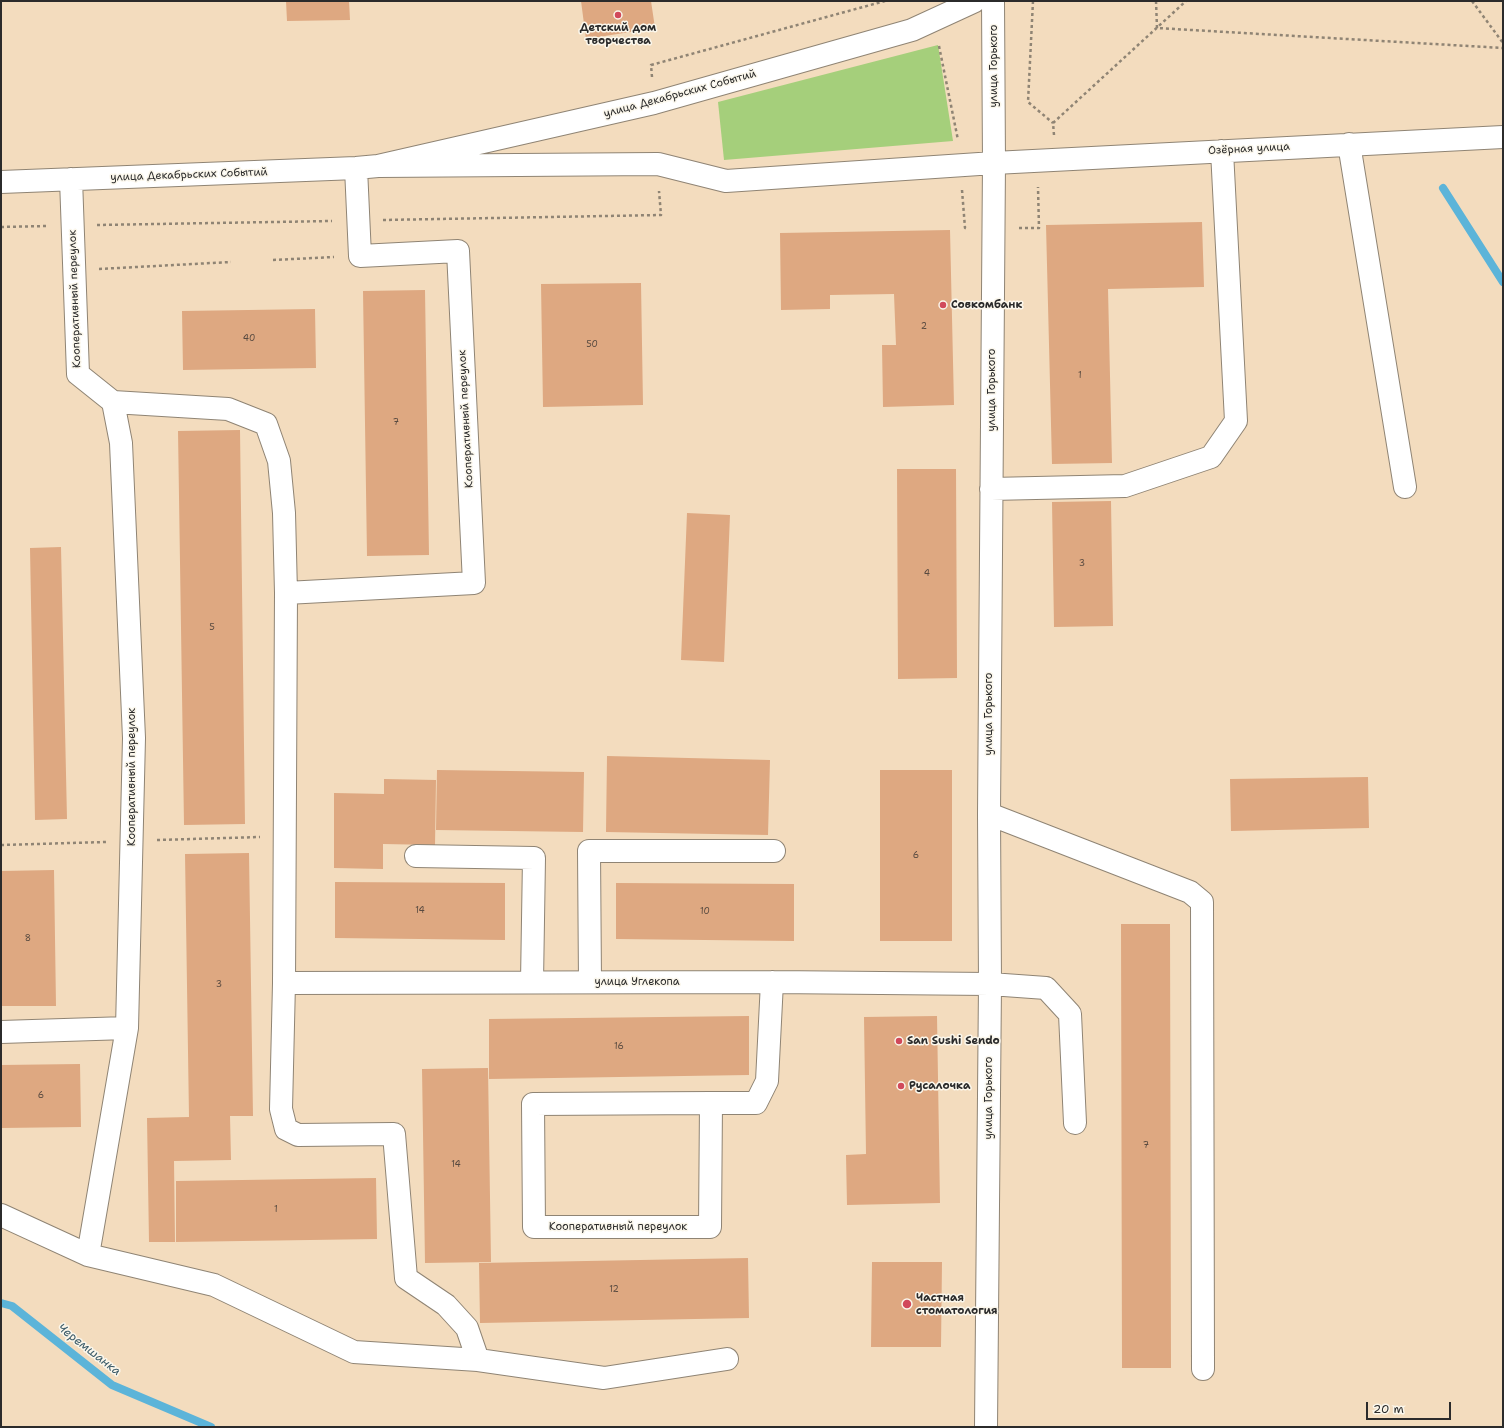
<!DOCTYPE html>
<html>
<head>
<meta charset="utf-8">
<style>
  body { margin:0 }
  #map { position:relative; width:1504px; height:1428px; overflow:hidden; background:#f3dcbe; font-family:"Shantell Sans",sans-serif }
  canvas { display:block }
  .frame { position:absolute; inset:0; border:2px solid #2b2b2b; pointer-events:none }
  .scale { position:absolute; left:1366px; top:1402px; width:85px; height:18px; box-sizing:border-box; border:2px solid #2b2b2b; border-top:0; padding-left:5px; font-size:12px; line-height:14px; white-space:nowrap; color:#2b2b2b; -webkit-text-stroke:3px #fbf7ec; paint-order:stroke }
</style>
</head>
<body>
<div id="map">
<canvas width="1504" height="1428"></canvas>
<div class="frame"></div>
<div class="scale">20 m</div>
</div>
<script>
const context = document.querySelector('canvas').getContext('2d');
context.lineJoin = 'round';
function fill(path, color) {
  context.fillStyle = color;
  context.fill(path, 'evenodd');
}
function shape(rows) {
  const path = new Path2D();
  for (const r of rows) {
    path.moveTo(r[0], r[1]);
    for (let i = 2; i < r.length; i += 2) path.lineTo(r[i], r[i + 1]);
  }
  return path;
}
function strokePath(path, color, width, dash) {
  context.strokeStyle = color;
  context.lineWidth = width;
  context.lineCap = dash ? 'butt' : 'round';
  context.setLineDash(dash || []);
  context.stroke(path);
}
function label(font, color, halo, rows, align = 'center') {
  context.font = font + ' "Shantell Sans",sans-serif';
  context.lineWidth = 3;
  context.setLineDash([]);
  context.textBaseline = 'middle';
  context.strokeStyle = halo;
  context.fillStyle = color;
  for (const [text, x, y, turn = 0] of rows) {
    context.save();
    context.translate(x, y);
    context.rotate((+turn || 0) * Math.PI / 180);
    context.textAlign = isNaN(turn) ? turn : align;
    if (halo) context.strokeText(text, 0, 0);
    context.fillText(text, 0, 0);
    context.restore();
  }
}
fill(shape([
  [938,45,953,141,724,160,718,102]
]), '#a5cf7b');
strokePath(shape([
  [1443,188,1503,282],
  [1,1303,12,1306,112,1385,211,1427]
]), '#5cb4d9', 8);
fill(shape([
  [286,1,349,1,350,20,287,21],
  [581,1,651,1,655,28,586,39],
  [1202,222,1204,287,1108,289,1112,463,1052,464,1046,225],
  [950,230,954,405,883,407,882,345,896,345,894,294,830,295,830,309,781,310,780,233],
  [641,283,643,405,543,407,541,284],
  [425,290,429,555,367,556,363,291],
  [315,309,316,368,183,370,182,311],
  [240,430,245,824,184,825,178,431],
  [897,469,956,469,957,678,898,679],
  [1111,501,1113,626,1054,627,1052,502],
  [687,513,730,515,724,662,681,660],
  [61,547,67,819,35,820,30,548],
  [607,756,770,760,768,835,606,832],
  [437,770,584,772,583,832,436,830],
  [880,770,952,770,952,941,880,941],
  [1368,777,1369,828,1231,831,1230,779],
  [384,779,436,780,435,845,383,844,383,869,334,868,334,793,384,794],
  [249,853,253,1116,230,1116,231,1160,174,1161,175,1242,149,1242,147,1118,189,1117,185,854],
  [54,870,56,1006,1,1006,1,871],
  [335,882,505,883,505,940,335,938],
  [616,883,794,884,794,941,616,939],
  [1121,924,1170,924,1171,1368,1122,1368],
  [749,1016,749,1075,489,1079,489,1019],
  [937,1016,940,1203,847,1205,846,1155,866,1154,864,1017],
  [80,1064,81,1127,1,1128,1,1065],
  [488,1068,491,1262,425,1263,422,1069],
  [376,1178,377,1239,176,1242,176,1181],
  [748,1258,749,1318,480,1323,479,1263],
  [872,1262,942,1262,941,1347,871,1347]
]), '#dea881');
const minor = shape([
  [1349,144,1405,487],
  [378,166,658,164,726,181,994,163,1503,137],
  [71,179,78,374,113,402,121,443,134,738,127,1028,88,1255],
  [1,182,356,168,378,166,654,103,912,30,975,1],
  [113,402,228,409,266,424,279,461,284,513,286,593,284,983,281,1109,286,1129,298,1135,394,1134,406,1278,446,1305,467,1328,478,1360],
  [991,489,1125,486,1211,457,1236,421,1222,151],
  [286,593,474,583,458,251,360,256,356,168],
  [989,814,1190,892,1202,902,1203,1369],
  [416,856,534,858,532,982],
  [590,982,589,851,774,851],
  [284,983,772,982,990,984,1046,988,1070,1014,1075,1123],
  [1,1032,127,1028],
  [711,1103,710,1227,534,1227,533,1104,711,1103,756,1103,767,1081,772,982],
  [1,1215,88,1255,214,1285,354,1352,478,1360,604,1378,727,1359],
  [986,1427,990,984,989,814,994,163,993,1]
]);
strokePath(minor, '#8f8474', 24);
strokePath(shape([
  [1033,1,1028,102,1053,123],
  [1156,1,1157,28,1503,48],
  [1472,1,1503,43],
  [939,46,958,140],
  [652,77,651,65,885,1],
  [1054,135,1053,123,1186,1],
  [962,190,965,228,968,228],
  [383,220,661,215,659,191],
  [97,225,332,221],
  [1,227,46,226],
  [1019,228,1039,228,1038,187],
  [273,260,334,257],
  [99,269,231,262],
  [157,840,260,837],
  [1,845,106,842]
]), '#8f8474', 2.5, [3, 3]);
strokePath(minor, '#fff', 22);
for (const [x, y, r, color] of [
  [618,15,4,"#d1495b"],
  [943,305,4,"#d1495b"],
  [899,1041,4,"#d1495b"],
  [901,1086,4,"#d1495b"],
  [907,1304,5,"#d1495b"]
]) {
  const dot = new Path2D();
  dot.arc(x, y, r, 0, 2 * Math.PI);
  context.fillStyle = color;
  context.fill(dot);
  strokePath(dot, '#fbf7ec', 1.5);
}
label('9px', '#584a40', null, [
  ["2",924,327],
  ["40",249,339],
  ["50",592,345],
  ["1",1080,376],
  ["7",396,423],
  ["3",1082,564],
  ["4",927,574],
  ["5",212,628],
  ["6",916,856],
  ["14",420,911],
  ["10",705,912],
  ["8",28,939],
  ["3",219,985],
  ["16",619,1047],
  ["6",41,1096],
  ["7",1146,1146],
  ["14",456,1165],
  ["1",276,1210],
  ["12",614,1290]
]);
label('bold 11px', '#2b2b2b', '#fbf7ec', [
  ["Детский дом",618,28,"center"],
  ["творчества",618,41,"center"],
  ["Совкомбанк",951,305],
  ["San Sushi Sendo",907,1041],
  ["Русалочка",909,1086],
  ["Частная",916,1298],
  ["стоматология",916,1311]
], 'left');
label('11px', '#2b2b2b', '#fbf7ec', [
  ["улица Горького",994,66,-90],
  ["улица Декабрьских Событий",680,94,-15],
  ["Озёрная улица",1249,149,-3],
  ["улица Декабрьских Событий",189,175,-2],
  ["Кооперативный переулок",75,299,-92],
  ["улица Горького",992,390,-90],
  ["Кооперативный переулок",466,419,-93],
  ["улица Горького",989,714,-90],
  ["Кооперативный переулок",132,777,-90],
  ["улица Углекопа",637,982],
  ["улица Горького",989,1098,-90],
  ["Кооперативный переулок",618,1227]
]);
label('italic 12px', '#3c5b68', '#fbf7ec', [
  ["Черемшанка",89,1350,38]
]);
</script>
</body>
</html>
